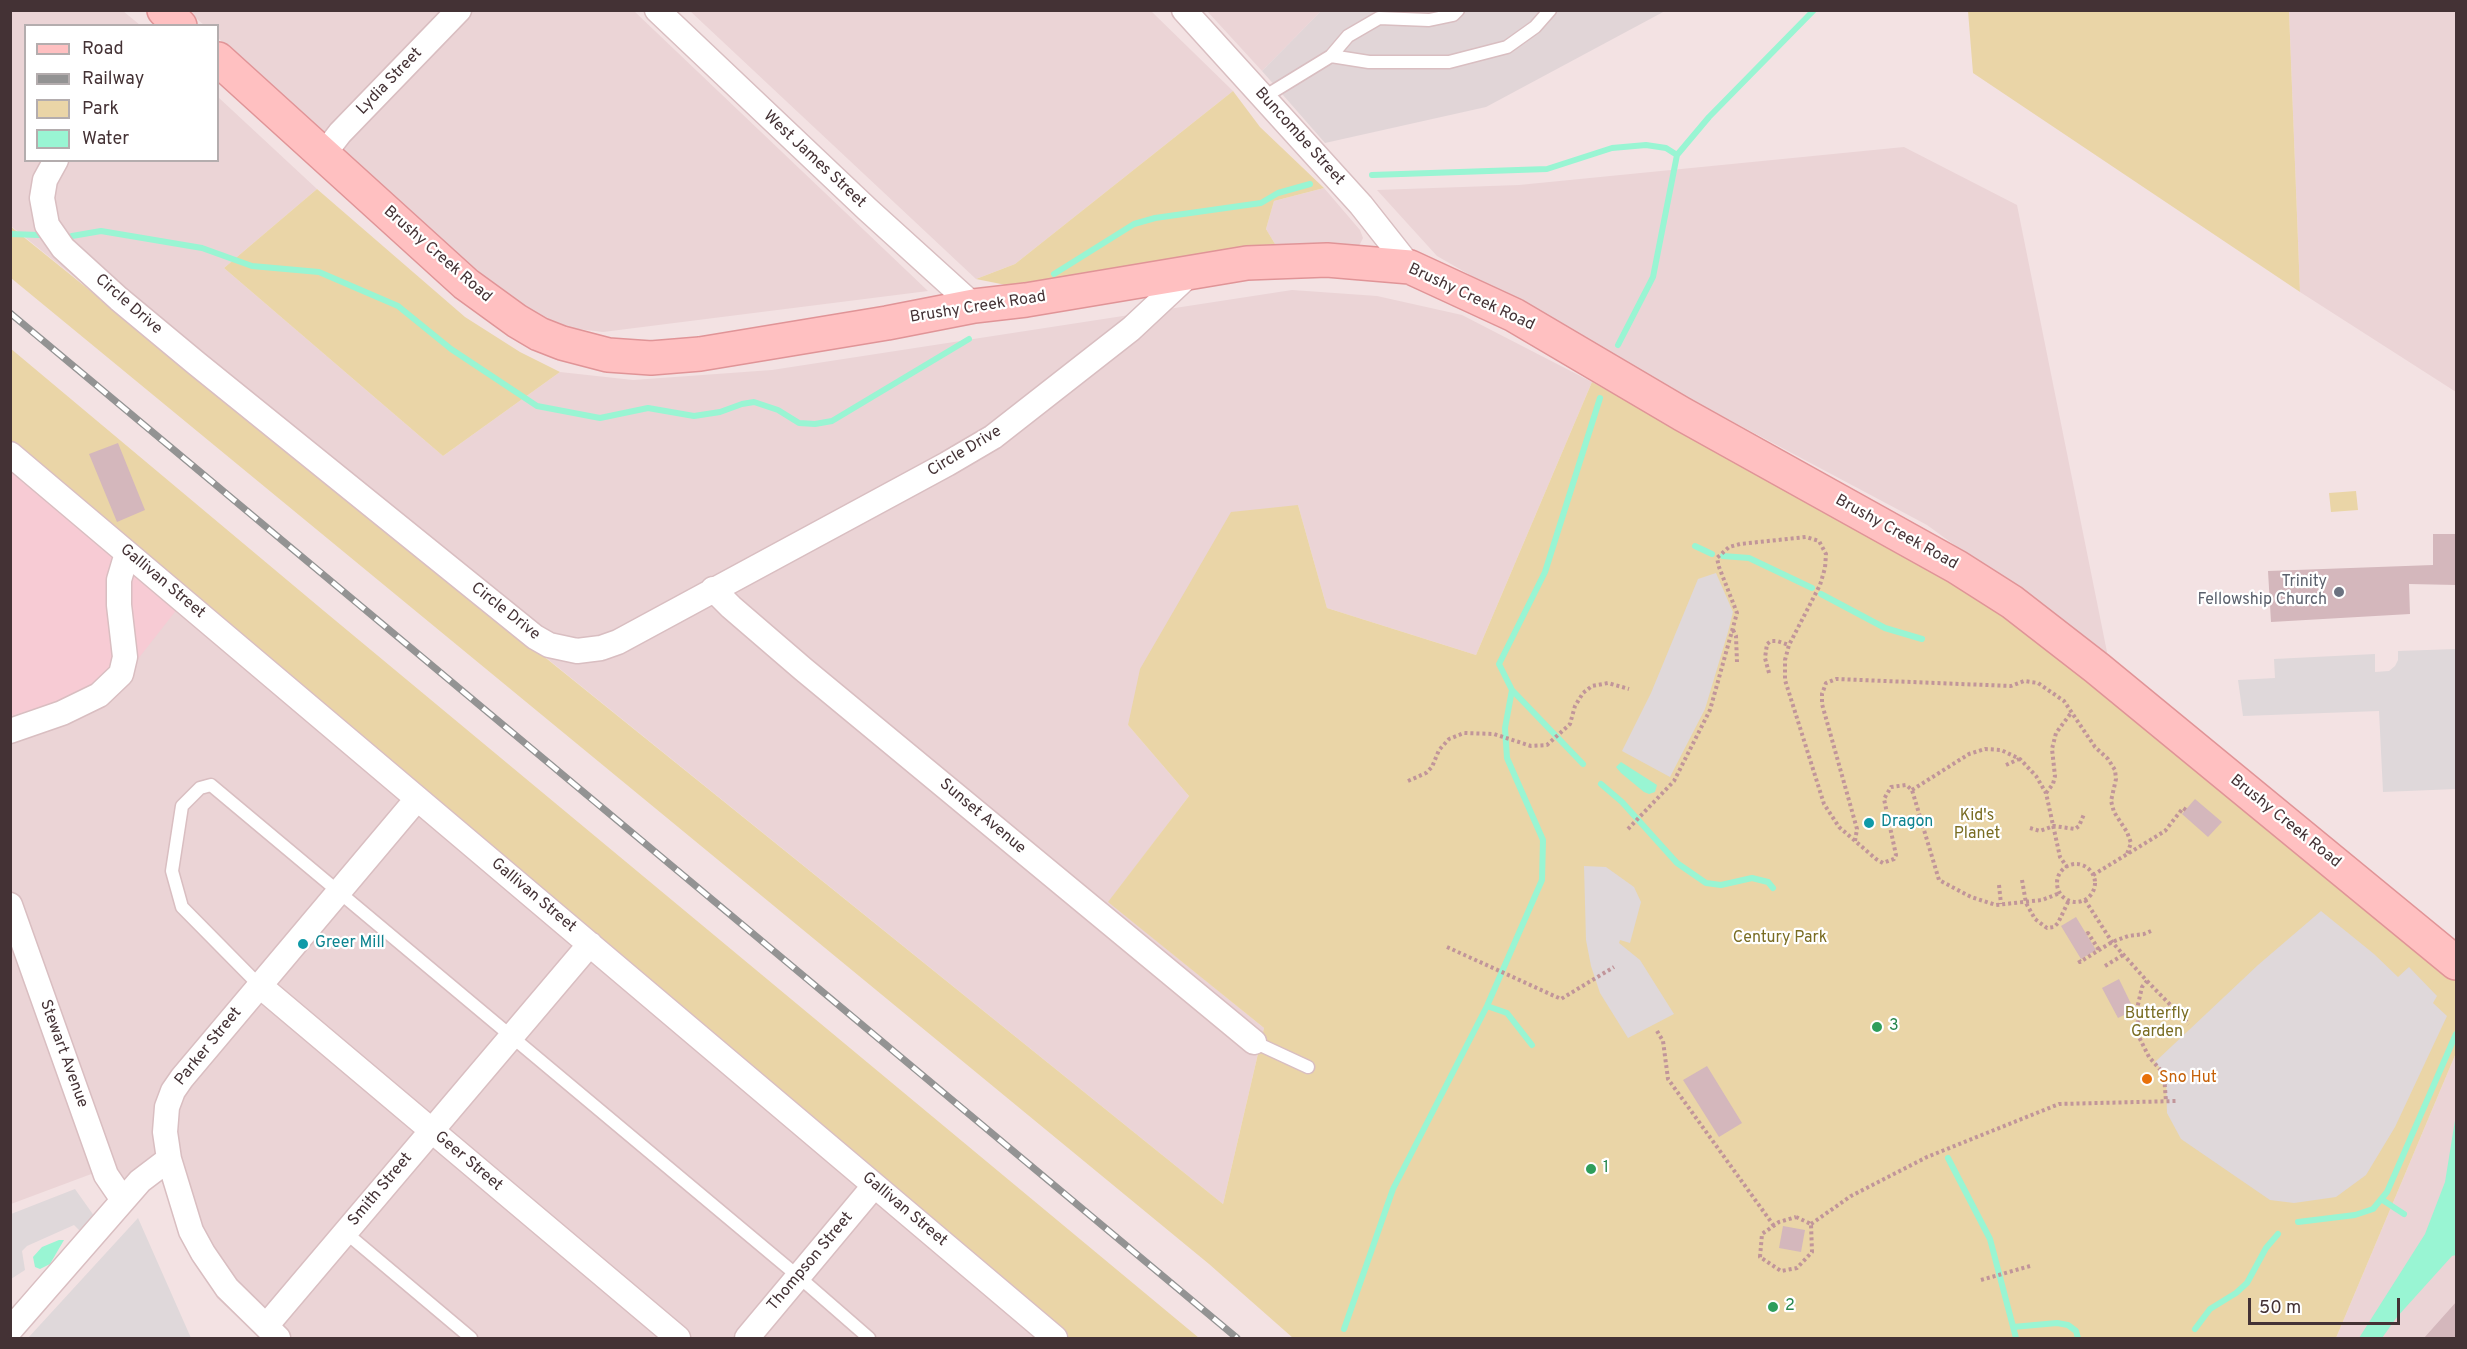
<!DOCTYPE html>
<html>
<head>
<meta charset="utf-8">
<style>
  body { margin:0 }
  #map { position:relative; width:2467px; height:1349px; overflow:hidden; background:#f3e2e3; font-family:Overpass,sans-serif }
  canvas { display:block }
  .frame { position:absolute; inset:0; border:12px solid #443235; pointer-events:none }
  .legend { position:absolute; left:24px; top:24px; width:195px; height:138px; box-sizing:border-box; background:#fff; border:2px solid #b4adae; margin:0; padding:8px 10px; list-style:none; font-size:18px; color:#443235 }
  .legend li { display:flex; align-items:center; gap:12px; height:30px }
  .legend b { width:30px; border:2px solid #b4adae }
  .scale { position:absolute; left:2248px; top:1298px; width:152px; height:27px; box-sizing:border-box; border:3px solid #443235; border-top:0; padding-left:8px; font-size:18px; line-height:21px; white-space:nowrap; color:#443235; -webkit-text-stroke:4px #fff; paint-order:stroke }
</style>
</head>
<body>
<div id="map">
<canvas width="2467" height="1349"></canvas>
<div class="frame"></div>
<ul class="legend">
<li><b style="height:8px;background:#ffc0c1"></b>Road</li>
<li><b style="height:8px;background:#939393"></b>Railway</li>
<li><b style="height:16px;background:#ead5a7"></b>Park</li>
<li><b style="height:16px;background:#99f5d3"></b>Water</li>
</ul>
<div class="scale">50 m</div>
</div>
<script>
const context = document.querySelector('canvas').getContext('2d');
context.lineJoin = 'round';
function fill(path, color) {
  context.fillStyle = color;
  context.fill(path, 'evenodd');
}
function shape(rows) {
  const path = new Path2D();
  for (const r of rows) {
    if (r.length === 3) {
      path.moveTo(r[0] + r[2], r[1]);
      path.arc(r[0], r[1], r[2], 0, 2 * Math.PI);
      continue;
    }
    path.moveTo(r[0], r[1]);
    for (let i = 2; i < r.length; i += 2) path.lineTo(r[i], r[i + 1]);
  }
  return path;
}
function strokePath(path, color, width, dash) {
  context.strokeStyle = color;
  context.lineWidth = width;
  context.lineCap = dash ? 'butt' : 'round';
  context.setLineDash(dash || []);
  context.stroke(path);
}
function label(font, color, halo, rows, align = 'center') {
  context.font = font + ' Overpass,sans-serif';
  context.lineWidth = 4.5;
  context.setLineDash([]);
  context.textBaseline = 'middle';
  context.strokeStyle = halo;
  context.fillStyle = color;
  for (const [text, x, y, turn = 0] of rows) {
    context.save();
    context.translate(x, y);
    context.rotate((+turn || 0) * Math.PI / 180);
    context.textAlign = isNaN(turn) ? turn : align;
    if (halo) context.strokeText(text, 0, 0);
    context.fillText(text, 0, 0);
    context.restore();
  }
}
fill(shape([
  [10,11,123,11,140,25,26,26,26,160,218,160,218,97,317,189,224,268,443,456,560,372,633,380,772,370,1292,290,1377,296,1462,315,1592,382,1476,655,1327,608,1298,505,1128,725,1189,796,1109,902,1264,1028,1223,1204,11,226],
  [188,11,634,11,928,291,603,332,545,325,435,237,218,38,218,26,204,25],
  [690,11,1151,11,1233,91,1015,264,976,279],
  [1207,11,1321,11,1262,71],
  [2289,11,2456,11,2456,392,2300,292],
  [1904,147,2017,205,2108,657,1927,525,1630,367,1437,256,1377,190,1519,185],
  [1324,188,1360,230,1363,238,1358,248,1275,244,1266,229,1274,201],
  [189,594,1055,1338,260,1338,217,1298,161,1180,110,1203,94,1173,11,1204,11,716,92,691],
  [2456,1053,2456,1338,2336,1338]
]), '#ebd4d6');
fill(shape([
  [10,442,189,594,134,664,92,691,11,716]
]), '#f7cbd4');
fill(shape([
  [1321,11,1665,11,1486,107,1325,143,1262,71]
]), '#e1d5d7');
fill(shape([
  [1968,11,2289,11,2300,292,1973,73],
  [1233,91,1260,127,1324,188,1274,201,1266,229,1275,244,1160,262,1021,288,976,279,1015,264],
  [317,189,465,317,520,352,560,372,443,456,224,268],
  [10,226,1223,1204,1264,1028,1108,902,1189,796,1128,725,1140,669,1231,512,1298,505,1327,608,1476,655,1592,382,1977,591,2097,680,2456,980,2456,1053,2336,1338,1293,1338,1209,1264,11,278],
  [10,348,324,611,1199,1338,1055,1338,11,442],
  [2356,491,2358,510,2331,512,2329,493]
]), '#ead5a7');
fill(shape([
  [1716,573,1733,612,1728,632,1705,709,1670,777,1622,751,1651,693,1698,579],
  [2456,649,2456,789,2383,792,2379,711,2243,716,2238,680,2275,678,2274,659,2375,654,2375,672,2389,671,2395,666,2398,660,2398,651],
  [1584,866,1606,867,1634,887,1641,902,1630,943,1620,940,1619,943,1640,960,1674,1014,1628,1038,1600,993,1591,966,1586,940],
  [2321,911,2374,954,2398,977,2409,967,2437,996,2433,1003,2447,1016,2395,1127,2366,1175,2336,1197,2294,1203,2270,1200,2181,1139,2167,1113,2166,1075,2155,1062,2258,965],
  [75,1189,97,1220,82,1233,74,1225,27,1246,22,1251,25,1270,11,1279,11,1214],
  [138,1218,191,1338,28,1338]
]), '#dfd8da');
fill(shape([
  [1621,762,1657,785,1655,792,1649,794,1644,792,1621,773,1616,767],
  [2456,1114,2456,1255,2452,1256,2397,1317,2382,1338,2359,1338,2425,1234,2445,1182],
  [59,1240,64,1240,50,1264,40,1269,35,1267,33,1257,42,1247]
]), '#99f5d3');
strokePath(shape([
  [1372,175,1547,169,1612,148,1646,145,1666,148,1677,155],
  [10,234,39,235],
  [72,236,101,231,202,248,252,266,319,272,398,306,451,349,537,406,600,418,648,408,694,416,720,412,742,404,754,402,778,410,799,423,815,424,832,421,969,339],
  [1054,274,1134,224,1155,218,1261,203,1278,193,1310,184],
  [1618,345,1653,277,1677,155,1709,117,1814,10],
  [1695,546,1712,554],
  [1723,556,1749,558,1812,588],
  [1821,594,1885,628,1922,639],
  [1512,690,1583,764],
  [1601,784,1622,802,1677,863,1706,883,1721,885,1752,878,1768,882,1773,888],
  [1487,1006,1507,1013,1532,1045],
  [1948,1158,1990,1239,2016,1338],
  [2381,1199,2404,1214],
  [2298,1222,2355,1215,2373,1209,2387,1192,2456,1034],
  [2013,1327,2057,1323,2068,1325,2076,1331,2078,1338],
  [1344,1329,1393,1189,1487,1006,1542,880,1543,840,1507,758,1505,728,1512,690,1499,664,1545,572,1600,398],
  [2195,1329,2210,1309,2236,1293,2247,1283,2266,1248,2278,1234]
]), '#99f5d3', 6);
fill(shape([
  [118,443,145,510,117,522,89,454],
  [2433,534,2457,534,2457,585,2409,584,2410,614,2271,622,2268,571,2433,565],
  [2195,799,2222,822,2208,837,2182,814],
  [2076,917,2096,950,2081,959,2061,926],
  [2119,979,2134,1010,2118,1018,2102,988],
  [1707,1066,1742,1123,1719,1137,1683,1080],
  [1783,1226,1805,1230,1801,1252,1779,1248],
  [2457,1301,2457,1338,2424,1338]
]), '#d4b7bc');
const lane = shape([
  [1331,56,1348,36,1379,18,1429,20,1453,15,1458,10],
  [1264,97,1331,56,1369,62,1449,62,1507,47,1535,27,1550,10],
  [259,985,182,907,172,871,182,806,200,788,211,785,799,1277,869,1338],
  [1254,1042,1308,1067],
  [345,1232,471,1338]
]);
const street = shape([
  [657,10,867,209,974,306],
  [1184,10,1361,205,1410,267],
  [323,155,340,133,459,10],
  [56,160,45,180,42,198,47,225,63,248,119,299,196,363,535,637,549,645,577,651,601,648,618,642,947,464,993,437,1131,329,1192,272],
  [10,454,1055,1338],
  [713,589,731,607,803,669,1254,1042],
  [10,731,62,713,99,695,121,674,125,657,119,605,119,580,127,553],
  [10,905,106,1175,123,1200],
  [259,985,678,1338],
  [266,1326,590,944],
  [10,1330,140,1181,169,1159],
  [278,1338,227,1288,203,1253,191,1231,169,1159,165,1132,167,1107,173,1091,182,1078,417,799],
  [747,1338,874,1186]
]);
const secondary = shape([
  [164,10,180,26],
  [218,59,466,284,517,321,539,334,562,343,608,355,651,358,700,354,887,323,974,306,1026,300,1247,263,1327,260,1410,267,1514,315,1682,414,1957,567,2012,602,2097,668,2456,963]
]);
strokePath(lane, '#d9bec1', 15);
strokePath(street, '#d9bec1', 27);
strokePath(secondary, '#e09497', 36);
strokePath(shape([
  [1733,630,1736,636,1737,662],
  [1769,673,1765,658,1767,644,1771,641,1777,641,1789,645],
  [2006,765,2019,759],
  [1408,781,1426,773,1432,767,1439,750,1449,739,1464,733,1494,734,1531,746,1547,745,1570,724,1575,706,1583,693,1592,686,1608,683,1629,689],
  [1912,790,1969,754,1985,749,2001,750,2020,759,2036,776,2046,793,2060,857,2067,867],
  [2046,793,2053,784,2055,776,2052,749,2056,733,2071,713],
  [2030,828,2040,831,2054,826,2075,829,2079,826,2084,814],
  [1628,829,1674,781,1710,710,1737,613,1719,567,1717,558,1729,547,1740,544,1806,537,1819,541,1826,554,1825,568,1820,585,1789,645,1785,660,1785,680,1824,804,1839,827,1876,859,1883,863,1894,859,1896,855,1884,799,1891,787,1906,785,1912,790,1939,880,1971,897,1996,905,2042,900,2060,893],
  [1855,841,1857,829,1822,704,1822,694,1826,683,1836,679,2011,686,2024,681,2038,683,2064,701,2095,747,2108,759,2115,770,2116,779,2111,801,2114,812,2127,832,2131,843,2127,854],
  [2076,883,19],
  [2093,875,2165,831,2183,808,2186,810],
  [2022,880,2026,903,2035,919,2047,928,2054,927,2058,923,2069,900],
  [1999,885,2001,904],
  [2085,900,2112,942,2147,981,2142,987,2137,1009,2139,1037,2149,1057,2164,1074,2166,1102],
  [2087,934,2088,933,2099,950],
  [1447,947,1561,999,1614,967],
  [2079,960,2080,962,2112,942,2128,936,2144,934,2151,931],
  [2105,966,2123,955],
  [2147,981,2189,1024],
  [1657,1031,1663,1041,1668,1079,1774,1226],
  [1796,1217,1811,1224,1812,1252,1797,1268,1781,1271,1760,1257,1762,1234,1779,1222,1796,1217],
  [1811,1224,1851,1196,1927,1157,2059,1104,2176,1101],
  [1981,1280,2030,1266]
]), '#c1959a', 4, [3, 3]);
strokePath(lane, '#fff', 12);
strokePath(street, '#fff', 24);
strokePath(secondary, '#ffc0c1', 33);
const rail = shape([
  [10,313,1237,1338]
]);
strokePath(rail, '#939393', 7);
strokePath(rail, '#fff', 4.5, [14]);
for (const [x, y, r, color] of [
  [2339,592,6,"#6b7280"],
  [1869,823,6,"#0f9aa8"],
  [303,944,6,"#0f9aa8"],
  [1877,1027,6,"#2e9e5b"],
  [2147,1079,6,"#e8710a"],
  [1591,1169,6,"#2e9e5b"],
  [1773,1307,6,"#2e9e5b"]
]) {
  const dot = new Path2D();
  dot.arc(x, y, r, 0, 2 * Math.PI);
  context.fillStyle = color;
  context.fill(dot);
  strokePath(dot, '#fff', 2);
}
label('16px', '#443235', '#fff', [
  ["Lydia Street",390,82,-46],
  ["Buncombe Street",1299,137,48],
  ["West James Street",814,160,43],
  ["Brushy Creek Road",437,255,41],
  ["Brushy Creek Road",1471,298,25],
  ["Circle Drive",128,305,41],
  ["Brushy Creek Road",978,308,-9],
  ["Circle Drive",965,452,-31],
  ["Brushy Creek Road",1896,533,29],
  ["Gallivan Street",162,582,40],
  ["Circle Drive",505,612,38],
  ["Sunset Avenue",982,817,40],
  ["Brushy Creek Road",2285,822,39],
  ["Gallivan Street",533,896,40],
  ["Parker Street",209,1047,-51],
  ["Stewart Avenue",63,1054,70],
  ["Geer Street",468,1162,40],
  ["Smith Street",381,1190,-50],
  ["Gallivan Street",904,1210,40],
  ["Thompson Street",811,1262,-50]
]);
label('16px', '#5b616d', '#fff', [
  ["Trinity",2327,583],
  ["Fellowship Church",2327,601]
], 'right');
label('16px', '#796c22', '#fff', [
  ["Kid's",1977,817],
  ["Planet",1977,835],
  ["Century Park",1780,939],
  ["Butterfly",2157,1015],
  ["Garden",2157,1033]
]);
label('16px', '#0d838f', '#fff', [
  ["Dragon",1881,823],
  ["Greer Mill",315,944]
], 'left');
label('16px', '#27864d', '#fff', [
  ["3",1889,1027],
  ["1",1603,1169],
  ["2",1785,1307]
], 'left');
label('16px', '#c56008', '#fff', [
  ["Sno Hut",2159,1079]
], 'left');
</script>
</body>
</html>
